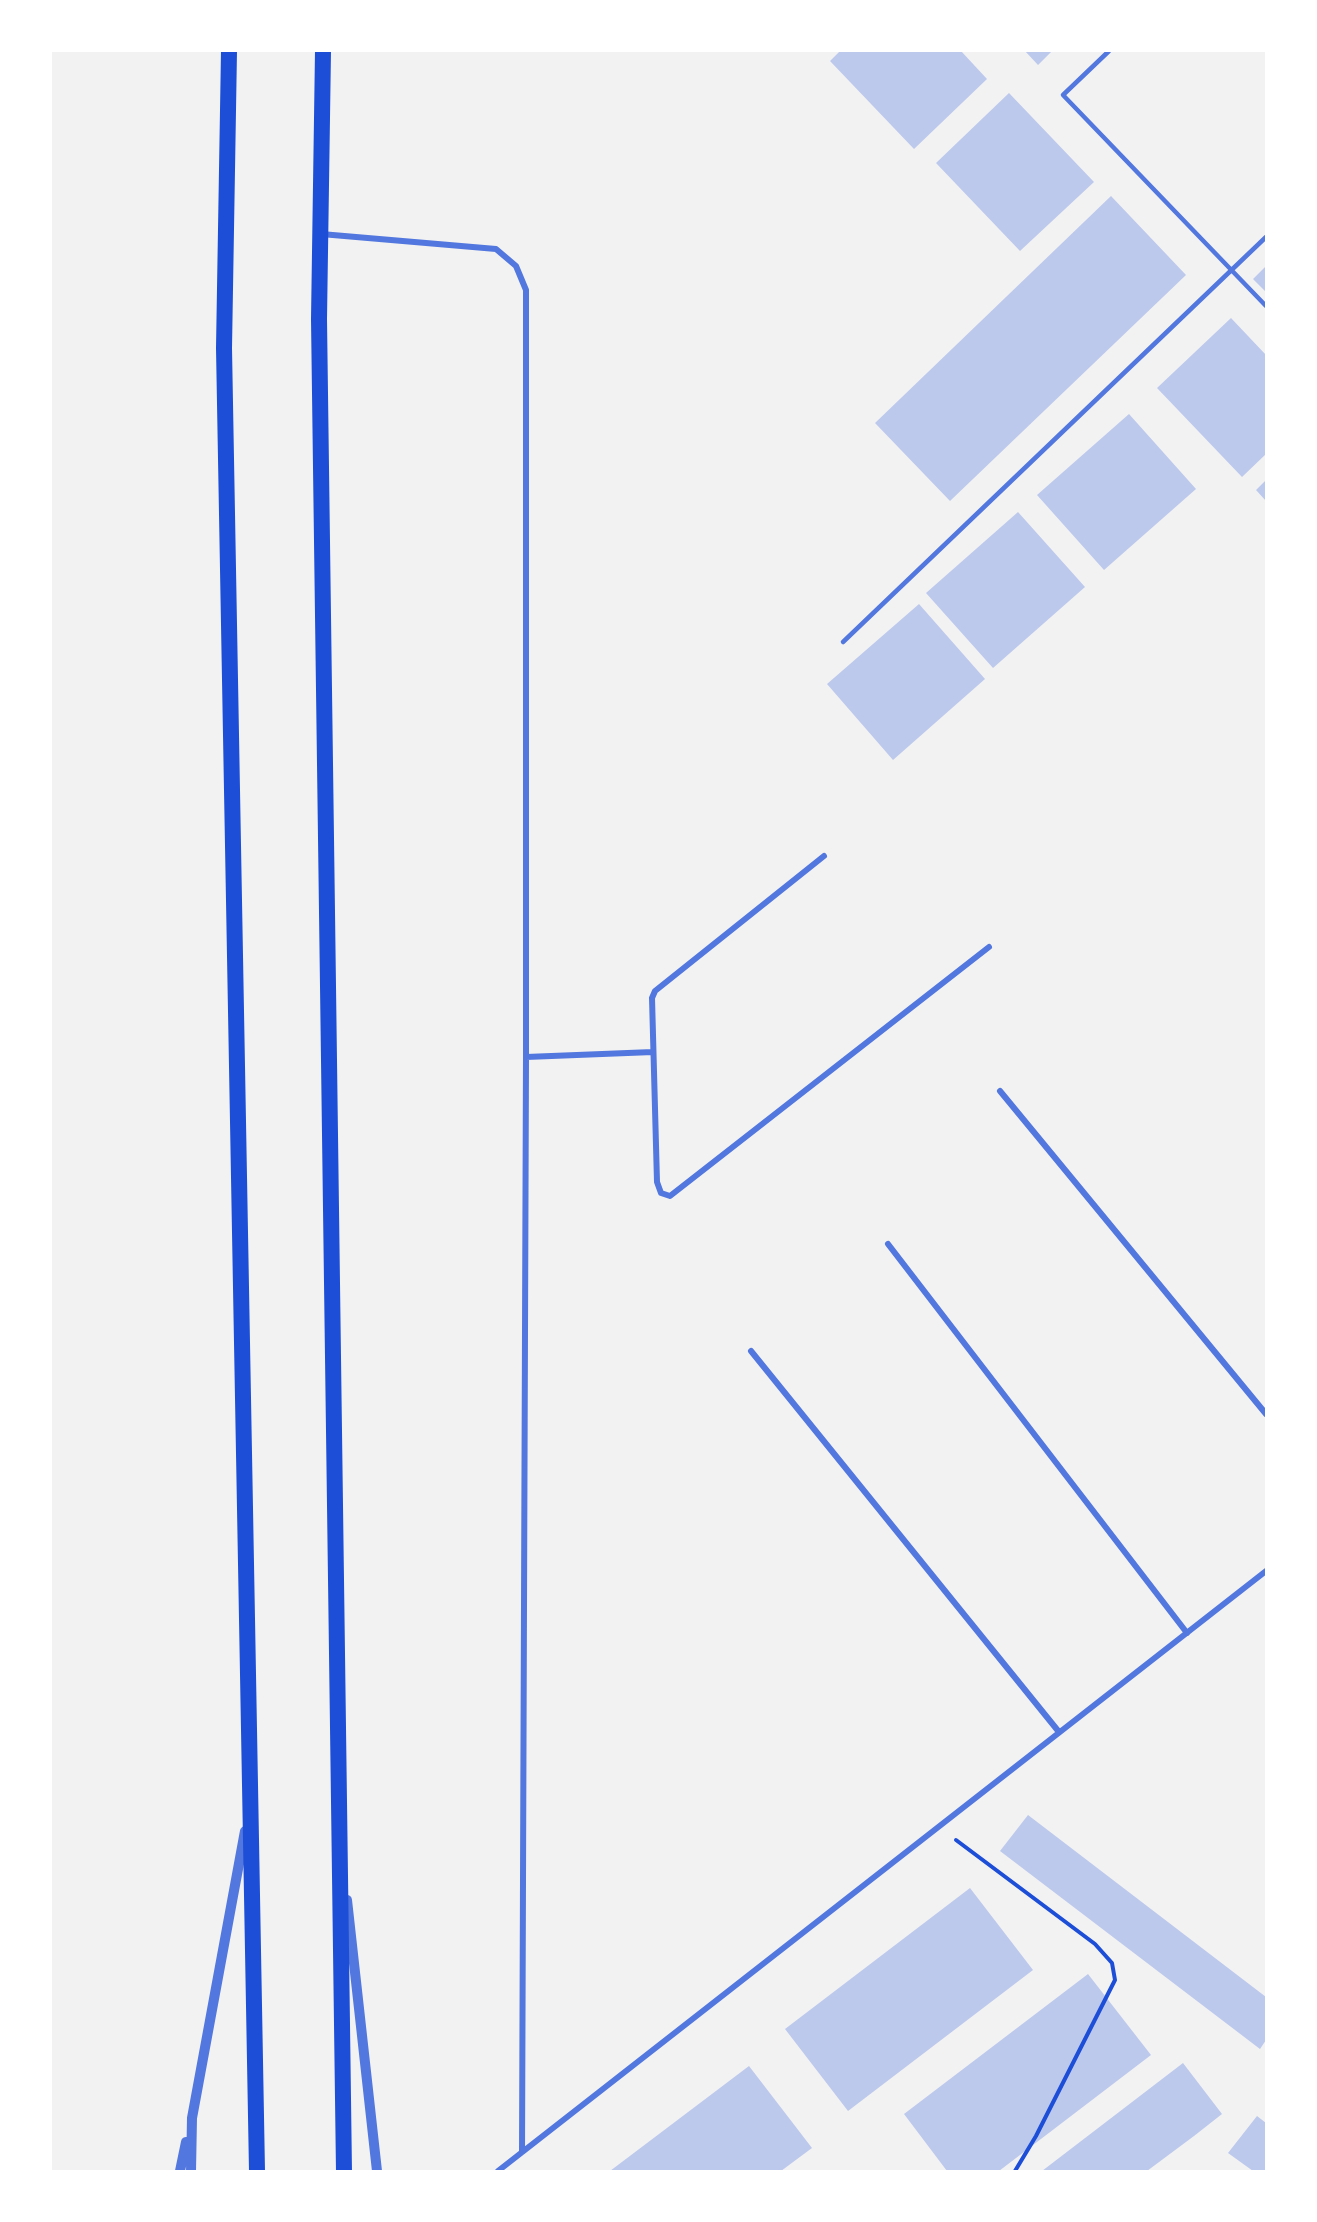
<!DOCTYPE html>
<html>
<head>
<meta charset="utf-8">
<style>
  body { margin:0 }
  #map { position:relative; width:1317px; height:2222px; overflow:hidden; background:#f2f2f2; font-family:Commissioner,sans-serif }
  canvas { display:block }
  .frame { position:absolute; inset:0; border:52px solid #fff; pointer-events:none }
</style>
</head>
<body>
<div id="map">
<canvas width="1317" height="2222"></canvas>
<div class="frame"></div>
</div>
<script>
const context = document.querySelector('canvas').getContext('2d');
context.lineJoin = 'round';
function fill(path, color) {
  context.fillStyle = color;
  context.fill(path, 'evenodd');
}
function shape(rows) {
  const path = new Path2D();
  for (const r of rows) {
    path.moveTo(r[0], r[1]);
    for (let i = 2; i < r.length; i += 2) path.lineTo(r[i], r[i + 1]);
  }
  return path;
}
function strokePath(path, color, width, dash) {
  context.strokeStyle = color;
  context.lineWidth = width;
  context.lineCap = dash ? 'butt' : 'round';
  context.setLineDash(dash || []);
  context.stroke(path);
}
fill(shape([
  [840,51,961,51,987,79,914,149,830,61],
  [1025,51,1052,51,1038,65],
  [1009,93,1094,182,1020,251,936,163],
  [1111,196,1186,275,950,501,875,423],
  [1266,266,1266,292,1253,279],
  [1231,318,1266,355,1266,454,1242,477,1157,388],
  [1129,414,1196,489,1104,570,1037,495],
  [1266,480,1266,501,1256,490],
  [1018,512,1085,587,993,668,926,593],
  [919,604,985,679,893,760,827,684],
  [1028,1815,1266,1997,1266,2040,1260,2049,1000,1851],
  [970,1888,1033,1970,848,2111,785,2029],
  [1088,1974,1151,2055,999,2171,947,2171,904,2114],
  [1183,2063,1222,2114,1194,2136,1147,2171,1042,2171],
  [749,2066,812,2148,781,2171,610,2171],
  [1257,2116,1266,2123,1266,2171,1253,2171,1228,2153]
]), '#bdc9ec');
strokePath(shape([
  [956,1840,1095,1944,1112,1963,1115,1980,1036,2136,1015,2171]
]), '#1d4ed8', 4);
strokePath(shape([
  [1109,51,1063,95,1266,306],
  [843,642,1266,237]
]), '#5277de', 4.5);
strokePath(shape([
  [321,234,496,249,516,266,526,290,526,1057,522,2152],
  [824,856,655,991,652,998,657,1182,661,1193,670,1196,989,947],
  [526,1057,653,1052],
  [1000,1091,1266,1414],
  [888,1244,1187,1633],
  [751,1351,1059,1732],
  [498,2171,1266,1571]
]), '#5277de', 6);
strokePath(shape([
  [347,1900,377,2171],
  [180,2171,186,2142],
  [191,2171,192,2118,245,1831]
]), '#5277de', 10);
strokePath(shape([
  [229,51,224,348,257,2171],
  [323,51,319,319,344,2171]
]), '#1d4ed8', 16);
</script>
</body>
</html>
